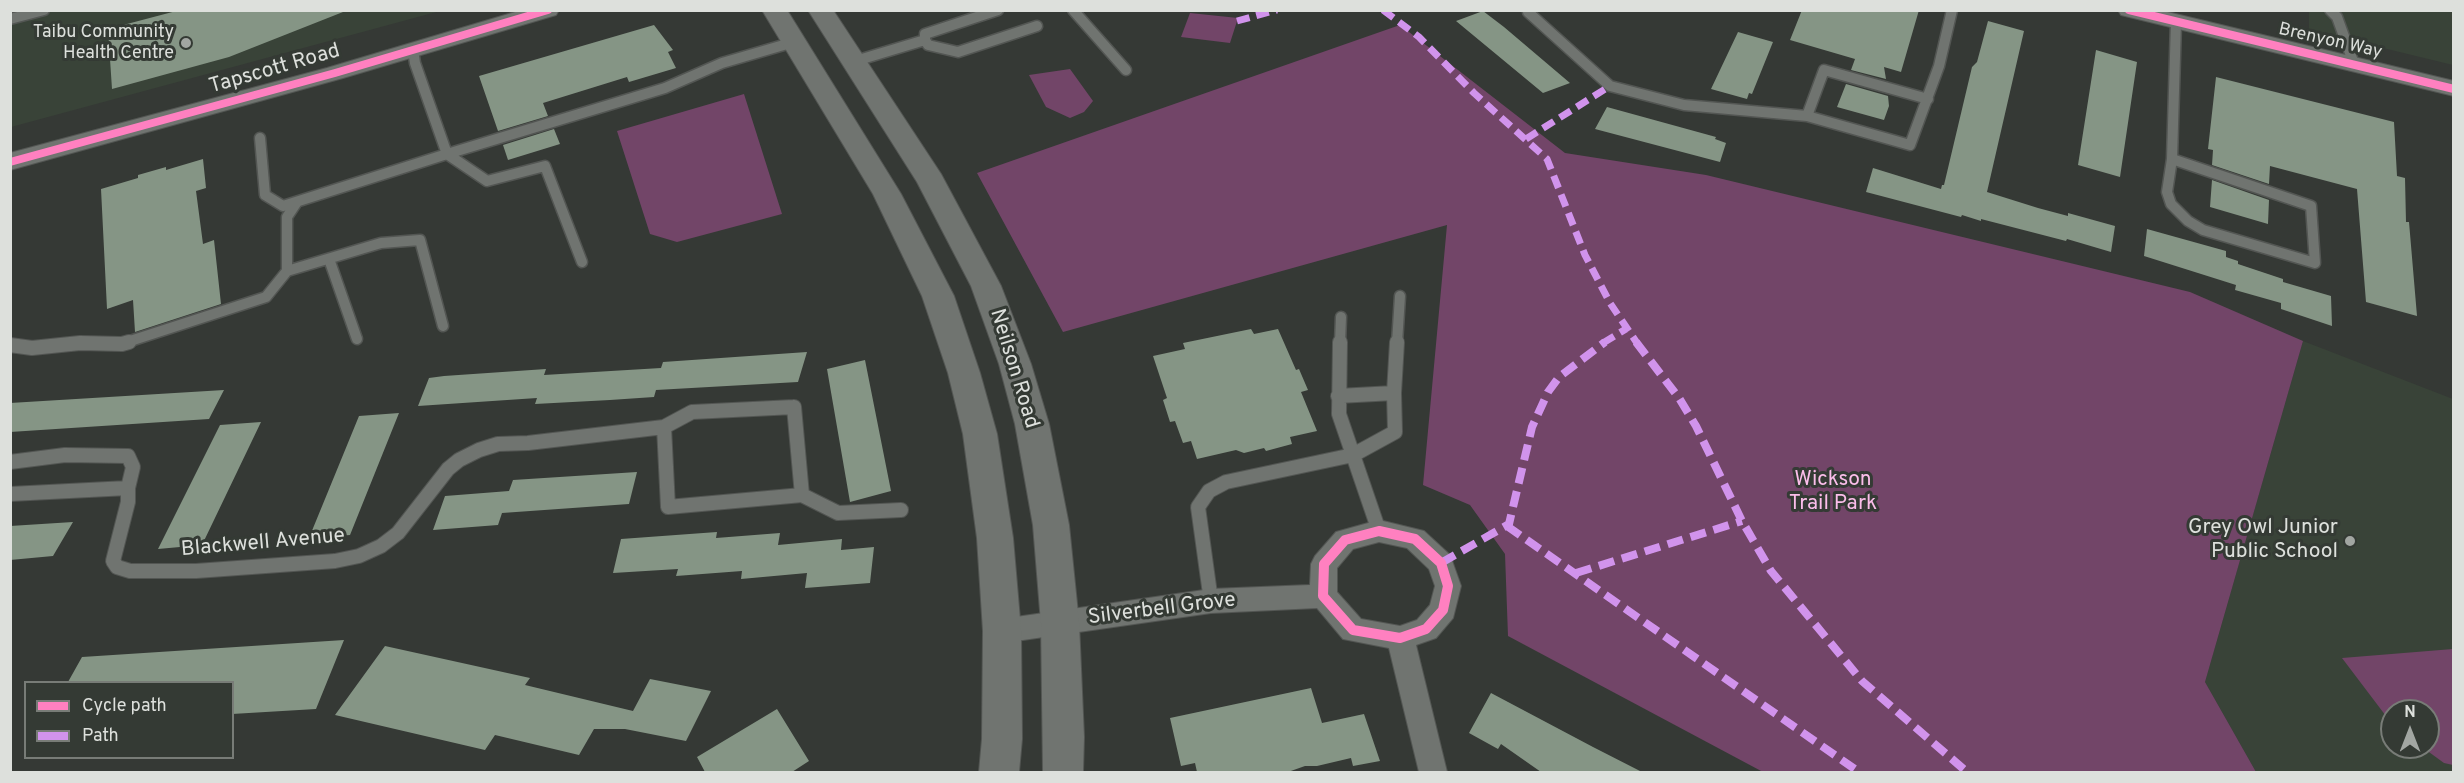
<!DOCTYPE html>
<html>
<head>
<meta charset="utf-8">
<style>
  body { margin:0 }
  #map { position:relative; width:2464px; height:783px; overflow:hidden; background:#353935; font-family:Overpass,sans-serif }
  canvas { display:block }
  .frame { position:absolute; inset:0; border:12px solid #dde0dc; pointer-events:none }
  .legend { position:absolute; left:24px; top:681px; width:210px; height:78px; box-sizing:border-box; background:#343a34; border:2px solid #787c77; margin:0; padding:8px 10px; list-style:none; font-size:18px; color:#dde0dc }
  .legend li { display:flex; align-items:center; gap:12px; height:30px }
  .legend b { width:30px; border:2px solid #787c77 }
  .north { position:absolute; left:2380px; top:699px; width:60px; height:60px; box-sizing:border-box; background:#343a34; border:2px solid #787c77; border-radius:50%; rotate:0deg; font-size:16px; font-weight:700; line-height:24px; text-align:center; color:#dde0dc }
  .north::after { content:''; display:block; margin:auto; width:21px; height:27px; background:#a2a6a2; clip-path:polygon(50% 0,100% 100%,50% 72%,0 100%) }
</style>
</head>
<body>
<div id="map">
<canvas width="2464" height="783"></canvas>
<div class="frame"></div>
<ul class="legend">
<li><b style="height:8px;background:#ff80c0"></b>Cycle path</li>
<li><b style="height:8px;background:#d193ec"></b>Path</li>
</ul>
<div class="north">N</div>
</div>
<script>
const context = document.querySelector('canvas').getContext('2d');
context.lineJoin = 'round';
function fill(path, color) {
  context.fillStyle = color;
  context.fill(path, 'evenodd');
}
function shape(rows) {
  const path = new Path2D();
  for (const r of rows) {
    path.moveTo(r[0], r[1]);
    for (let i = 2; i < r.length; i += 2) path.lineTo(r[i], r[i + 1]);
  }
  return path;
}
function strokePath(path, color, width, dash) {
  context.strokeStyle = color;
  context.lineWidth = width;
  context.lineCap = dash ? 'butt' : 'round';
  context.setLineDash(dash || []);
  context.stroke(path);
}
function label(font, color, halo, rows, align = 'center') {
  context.font = font + ' Overpass,sans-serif';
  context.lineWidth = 6;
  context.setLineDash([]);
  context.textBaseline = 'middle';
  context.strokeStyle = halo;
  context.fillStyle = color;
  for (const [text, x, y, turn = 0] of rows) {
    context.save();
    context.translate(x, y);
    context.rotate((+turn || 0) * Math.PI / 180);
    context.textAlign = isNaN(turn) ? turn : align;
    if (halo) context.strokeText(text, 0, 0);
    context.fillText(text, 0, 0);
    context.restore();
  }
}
fill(shape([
  [11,11,440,11,11,127],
  [2309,11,2453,11,2453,65,2309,30],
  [2303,341,2453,399,2453,772,2256,772,2205,682],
  [2392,711,2428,711,2428,747,2392,747]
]), '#394338');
fill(shape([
  [1190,13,1238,18,1230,43,1181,37],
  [1400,25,1565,153,1706,175,2190,292,2303,341,2205,682,2256,772,1763,772,1508,636,1505,554,1470,505,1423,485,1447,225,1063,332,977,173],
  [1070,69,1093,101,1084,112,1070,118,1046,107,1029,75],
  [744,94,782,214,677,242,650,234,617,131],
  [2453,649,2454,649,2453,765,2444,763,2422,747,2428,747,2428,711,2392,711,2392,724,2342,658]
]), '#724568');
fill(shape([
  [180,10,342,10,343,12,229,57,112,89,108,29],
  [1802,10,1919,10,1901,72,1884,67,1886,79,1851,70,1855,59,1790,40],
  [1483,11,1504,27,1570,83,1543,93,1456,21],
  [1988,21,2024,31,1987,192,2038,208,2068,216,2068,213,2115,226,2111,252,2067,239,2066,241,1981,219,1981,221,1962,215,1961,217,1866,192,1873,168,1941,189,1942,185,1944,185,1972,67,1977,62],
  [654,25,673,50,668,52,676,68,629,82,627,77,543,103,548,116,498,131,479,76],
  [1738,32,1773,42,1752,94,1749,93,1747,99,1711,89],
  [2096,50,2137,62,2120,177,2078,165],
  [2216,77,2394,122,2397,176,2405,178,2406,222,2409,222,2417,316,2366,302,2357,189,2270,166,2269,184,2212,165,2213,150,2208,149],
  [1846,84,1888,96,1889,106,1884,120,1837,107],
  [1607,107,1716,137,1715,139,1726,143,1720,162,1595,129],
  [554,129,560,144,508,160,503,145],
  [203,159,206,188,196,191,203,244,214,240,221,304,135,332,133,300,107,309,101,189,138,178,138,175,166,167,166,170],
  [2212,180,2269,200,2268,224,2210,207],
  [2147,229,2226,251,2226,257,2238,261,2238,264,2283,279,2283,282,2331,296,2332,326,2281,309,2281,303,2235,290,2236,285,2144,256],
  [1251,329,1254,334,1278,329,1296,370,1299,369,1308,390,1301,392,1317,431,1290,437,1292,444,1266,451,1264,448,1244,453,1236,450,1197,459,1191,441,1183,443,1175,421,1170,422,1163,400,1167,398,1153,356,1185,349,1183,343],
  [807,352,798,382,656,390,654,397,610,400,535,404,537,398,418,406,429,378,444,376,546,369,544,375,661,368,663,362],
  [865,360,891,491,850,502,827,369],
  [224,390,209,419,10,432,10,403],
  [399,413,350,535,309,538,359,416],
  [261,422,202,545,158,549,220,425],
  [637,472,629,504,502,513,498,525,433,530,445,496,509,491,513,480],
  [73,522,53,556,10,560,10,526],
  [717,532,716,538,780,533,778,545,842,539,841,550,874,547,870,583,805,588,807,573,741,579,742,571,676,576,678,569,613,573,621,539],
  [344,640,316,709,232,714,232,682,68,682,82,657],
  [385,646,530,678,525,685,633,711,650,679,711,691,686,741,625,729,594,729,579,755,495,735,485,750,335,715],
  [1311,688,1322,723,1364,714,1380,761,1353,766,1351,758,1317,766,1305,766,1288,772,1197,772,1195,763,1181,766,1170,718],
  [1491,693,1593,747,1642,772,1541,772,1501,744,1498,749,1469,733],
  [777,709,809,761,792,772,705,772,697,757]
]), '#859585');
const serviceFar1 = shape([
  [1073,10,1126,70],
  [2330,10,2337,17,2354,64],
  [1528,12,1610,86,1684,105,1807,116,1910,145,1939,66,1952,10],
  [10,19,44,10],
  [925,40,928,45,958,52,1037,26],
  [413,50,415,63,447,154,665,88,722,63,794,42],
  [852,62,925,40,925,34,998,10],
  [1807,116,1824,70,1928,99],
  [260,138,265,195,283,206,447,154,487,181,545,166,582,262],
  [2172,159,2311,206,2315,263,2203,230,2188,221,2171,204,2167,192,2172,159],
  [2172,159,2176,22],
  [329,259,357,339],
  [287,271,381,243,420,240,443,326],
  [77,343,95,343],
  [124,343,266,297,287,271,287,217,297,202],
  [1340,343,1341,317],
  [1397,343,1400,296]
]);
const service = shape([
  [1340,342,1339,414,1379,531],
  [10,345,32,348,80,343,122,344,129,342],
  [1338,396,1394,393],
  [794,407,802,495,668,507,664,427,692,412,794,407],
  [10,462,65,455,128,456,133,467,128,488,128,502,113,561,117,567,130,571,196,571,335,561,359,556,381,546,398,533,448,469,459,460,479,450,498,444,528,443,664,427],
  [10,494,128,488],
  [802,495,838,513,901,510],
  [1211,601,1198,507,1209,491,1226,482,1353,455,1395,432,1394,393,1397,342],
  [1427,772,1436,772]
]);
const minor = shape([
  [1379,520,1424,531,1450,555,1461,586,1453,618,1436,638,1416,645,1447,772,1419,772,1389,648,1343,639,1317,608,1211,613,1002,643,992,640,988,631,992,622,1002,619,1211,589,1310,585,1311,564,1315,556,1336,532,1379,520],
  [1379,542,1407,548,1429,569,1435,586,1430,605,1417,620,1400,626,1361,619,1337,592,1337,568,1353,549,1379,542]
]);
const tertiary = shape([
  [522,10,559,10,556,15,343,78,10,170,10,153,327,68,522,10],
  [2118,10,2159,10,2454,81,2454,96,2121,15,2118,10]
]);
const secondary = shape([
  [762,10,787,10,901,194,954,296,980,373,997,434,1013,538,1021,631,1022,739,1019,772,979,772,982,739,983,631,977,538,963,434,948,373,922,296,873,194,762,10],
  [808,10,833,10,941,174,1001,286,1031,364,1049,424,1069,525,1079,623,1084,737,1083,772,1043,772,1041,623,1033,525,1015,424,999,364,971,286,917,182,808,10]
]);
strokePath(serviceFar1, '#535653', 13);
strokePath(service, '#535653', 16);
strokePath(minor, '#535653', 2);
strokePath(tertiary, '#535653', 2);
strokePath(secondary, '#535653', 2);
strokePath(serviceFar1, '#707470', 10);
strokePath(service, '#707470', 14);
fill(minor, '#707470');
fill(tertiary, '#707470');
fill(secondary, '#707470');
strokePath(shape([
  [1383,10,1419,37,1474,93,1547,159,1585,255,1610,303,1637,343],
  [1237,21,1277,10],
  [1526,139,1610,86],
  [1603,343,1626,329]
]), '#d193ec', 7, [13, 7]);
strokePath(shape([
  [1636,342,1679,398,1696,426,1742,521,1771,571,1862,681,1967,772],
  [1507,526,1859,772],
  [1441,563,1509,524,1532,427,1548,392,1559,377,1605,342],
  [1576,573,1742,521]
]), '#d193ec', 8, [16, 8]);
strokePath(shape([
  [2129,10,2454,89],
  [10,162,335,73,548,10]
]), '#ff80c0', 8);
strokePath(shape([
  [1379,531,1415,539,1441,563,1448,586,1443,610,1426,629,1400,638,1353,630,1323,596,1324,564,1345,540,1379,531]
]), '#ff80c0', 10);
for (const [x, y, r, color] of [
  [186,43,6,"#a2a6a2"],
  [2350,541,6,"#a2a6a2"]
]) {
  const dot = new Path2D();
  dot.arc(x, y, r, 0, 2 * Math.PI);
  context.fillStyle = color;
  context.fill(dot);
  strokePath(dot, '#343a34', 2);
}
label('18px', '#dde0dc', '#343a34', [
  ["Taibu Community",174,33],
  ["Health Centre",174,54]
], 'right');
label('18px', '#dde0dc', '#343a34', [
  ["Brenyon Way",2330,42,13]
]);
label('21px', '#dde0dc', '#343a34', [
  ["Tapscott Road",275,70,-16],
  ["Neilson Road",1013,369,73],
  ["Blackwell Avenue",263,544,-5],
  ["Silverbell Grove",1162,610,-7]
]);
label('21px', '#fbbdea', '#343a34', [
  ["Wickson",1833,481],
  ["Trail Park",1833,505]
]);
label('21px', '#dde0dc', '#343a34', [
  ["Grey Owl Junior",2338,529],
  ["Public School",2338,553]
], 'right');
</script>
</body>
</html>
